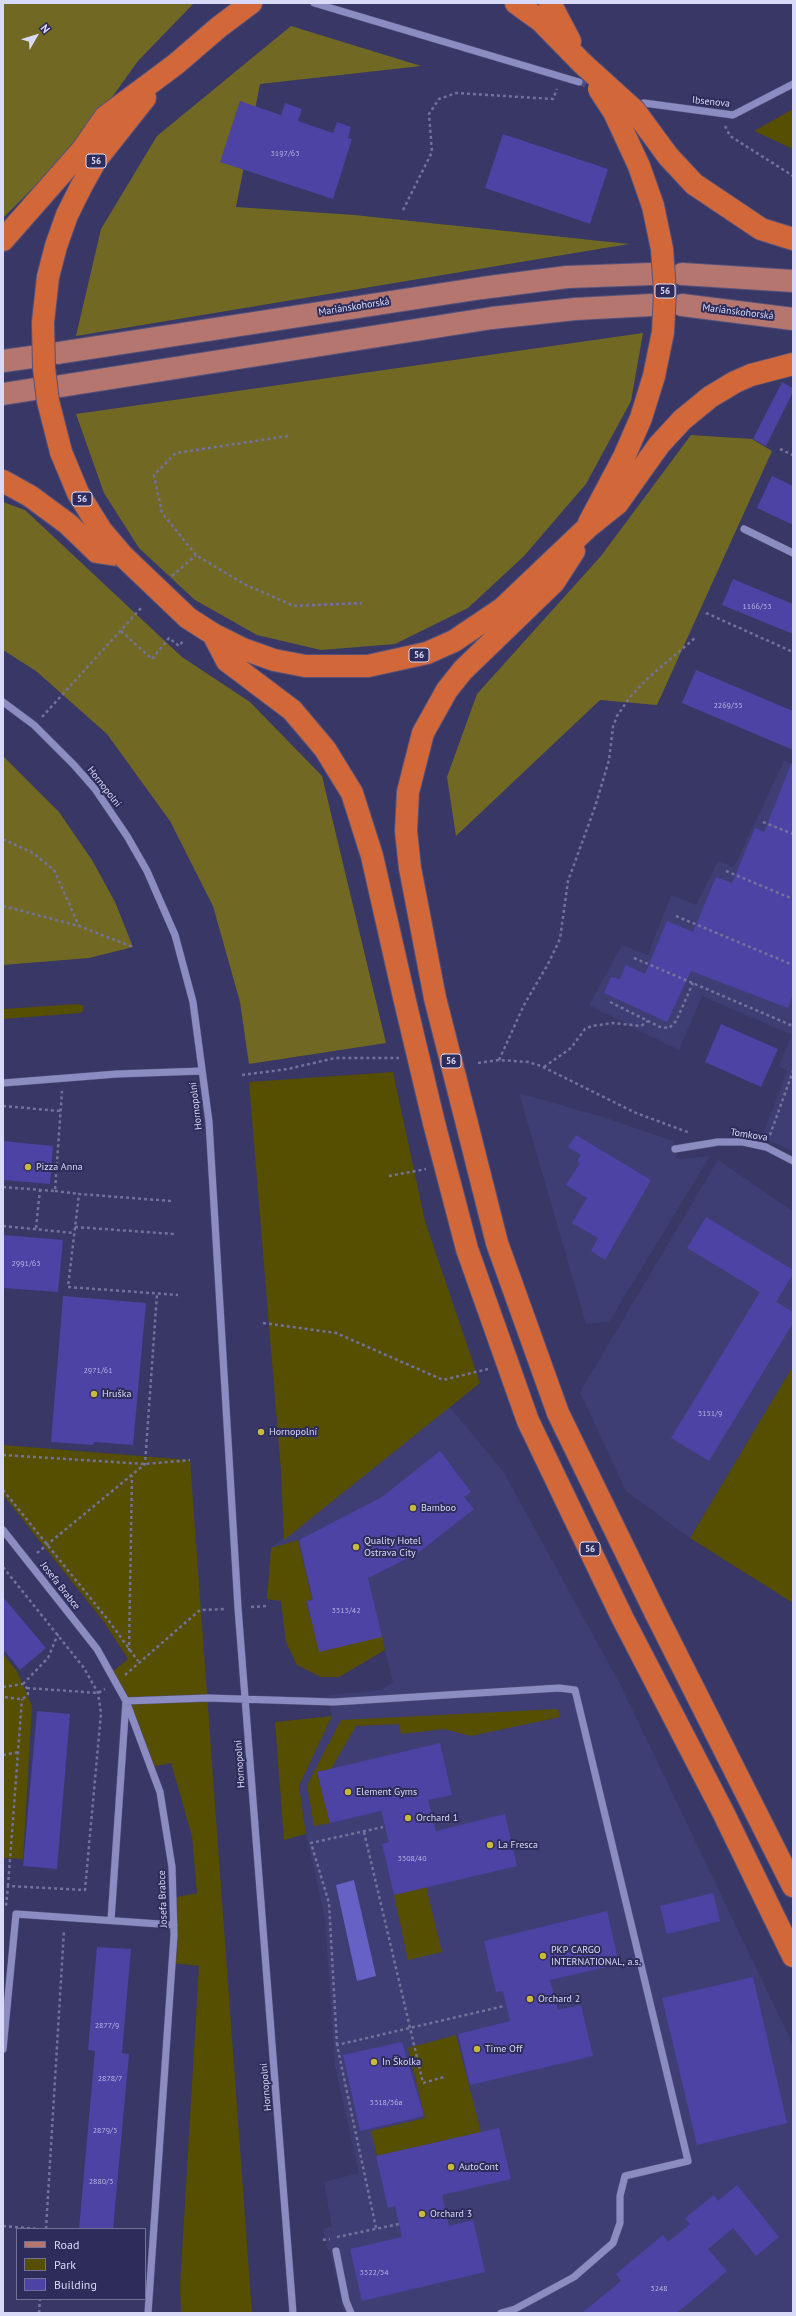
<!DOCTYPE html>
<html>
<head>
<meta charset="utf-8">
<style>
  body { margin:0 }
  #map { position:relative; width:796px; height:2316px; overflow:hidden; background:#383766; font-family:"PT Sans",sans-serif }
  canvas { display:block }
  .frame { position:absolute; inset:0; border:4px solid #d8daf7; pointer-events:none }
  .legend { position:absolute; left:16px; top:2228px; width:130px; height:72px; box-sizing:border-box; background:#2e2c5a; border:1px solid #727299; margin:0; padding:5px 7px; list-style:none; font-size:12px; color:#d8daf7 }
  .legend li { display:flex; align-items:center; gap:8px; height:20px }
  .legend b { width:20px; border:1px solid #727299 }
  .north { position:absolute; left:16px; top:16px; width:40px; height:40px; -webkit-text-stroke:3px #2e2c5a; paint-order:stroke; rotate:51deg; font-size:11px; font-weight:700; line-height:16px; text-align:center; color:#d8daf7 }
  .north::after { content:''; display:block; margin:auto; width:14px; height:18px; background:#d8daf7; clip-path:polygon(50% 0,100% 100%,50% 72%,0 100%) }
</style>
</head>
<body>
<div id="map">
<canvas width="796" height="2316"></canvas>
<div class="frame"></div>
<ul class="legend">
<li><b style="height:5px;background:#b57670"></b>Road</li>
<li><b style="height:11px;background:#564e00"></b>Park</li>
<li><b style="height:11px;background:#4c43a4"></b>Building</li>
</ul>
<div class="north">N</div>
</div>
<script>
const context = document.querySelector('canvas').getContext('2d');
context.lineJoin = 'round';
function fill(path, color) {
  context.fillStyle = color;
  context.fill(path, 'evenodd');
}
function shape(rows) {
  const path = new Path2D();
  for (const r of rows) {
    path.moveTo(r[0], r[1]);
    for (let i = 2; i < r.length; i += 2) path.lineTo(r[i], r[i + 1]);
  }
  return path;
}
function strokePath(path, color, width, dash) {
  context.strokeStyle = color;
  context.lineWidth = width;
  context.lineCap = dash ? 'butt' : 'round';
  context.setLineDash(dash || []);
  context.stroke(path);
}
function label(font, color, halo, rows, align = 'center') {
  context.font = font + ' "PT Sans",sans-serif';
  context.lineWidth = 4;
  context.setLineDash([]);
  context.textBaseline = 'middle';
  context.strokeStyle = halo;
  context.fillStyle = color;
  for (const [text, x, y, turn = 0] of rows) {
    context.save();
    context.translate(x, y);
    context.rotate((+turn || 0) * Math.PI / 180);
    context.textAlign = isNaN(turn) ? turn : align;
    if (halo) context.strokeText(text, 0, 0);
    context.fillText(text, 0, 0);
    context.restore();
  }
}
fill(shape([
  [784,761,793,764,793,1151,762,1137,787,1071,779,1066,792,1035,702,996,679,1050,589,1005,622,945,648,955,671,895,696,905,718,861,734,867],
  [519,1093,606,1118,673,1141,677,1159,710,1156,609,1322,586,1324],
  [718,1160,793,1211,793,1366,690,1538,626,1491,580,1392],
  [448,1405,503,1471,621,1686,793,2045,793,2313,344,2313,330,2250,327,2249,323,2228,332,2227,324,2182,359,2173,335,2066,325,1918,306,1834,299,1786,332,1716,328,1695,382,1690,393,1682,385,1650,339,1677,321,1677,297,1665,286,1642,281,1602,267,1599,271,1548]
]), '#3f3e74');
fill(shape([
  [793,109,793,149,754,131],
  [78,1004,84,1006,83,1011,80,1013,3,1019,3,1009],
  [393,1072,425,1221,480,1383,284,1540,281,1471,249,1082],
  [793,1366,793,1603,690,1538],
  [3,1445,190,1460,252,2313,181,2313,180,2287,199,1966,172,1963,173,1898,197,1893,192,1836,171,1763,151,1767,111,1673,128,1659,104,1622,3,1495],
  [298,1540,312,1599,306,1602,320,1650,382,1635,385,1650,339,1677,321,1677,297,1665,286,1642,281,1601,267,1599,271,1548],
  [3,1654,17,1671,32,1706,23,1859,3,1858],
  [558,1709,560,1717,471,1736,444,1729,401,1734,399,1724,356,1726,331,1769,317,1772,330,1823,314,1826,307,1785,341,1720],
  [332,1716,299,1786,306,1834,284,1840,275,1722],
  [426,1887,442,1952,408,1960,394,1895],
  [456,2035,481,2132,377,2156,371,2131,425,2118,408,2048]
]), '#564e00');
fill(shape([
  [3,3,194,3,138,61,82,139,3,218],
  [291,26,421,66,260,84,236,207,354,215,629,244,76,336,101,229,157,136],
  [643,333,631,401,586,484,524,556,468,608,395,644,321,650,257,635,195,600,139,548,104,493,76,414],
  [691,435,752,439,772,451,657,705,600,700,456,836,447,777,477,694,601,556],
  [3,502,25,510,182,657,250,702,322,776,386,1043,249,1064,240,1002,213,906,170,821,107,734,36,671,3,650],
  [3,756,59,812,92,860,115,902,133,947,89,958,3,965]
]), '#716923');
fill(shape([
  [354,1880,376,1976,357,1981,336,1885]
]), '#6661c5');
fill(shape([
  [240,101,281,115,285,103,302,109,298,121,333,133,337,122,351,127,348,138,352,139,333,199,220,162],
  [503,134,608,169,590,224,485,188],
  [782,382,793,388,793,392,766,446,753,439],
  [772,476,793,486,793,525,757,508],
  [733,579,793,604,793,634,722,605],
  [696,670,793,711,793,750,682,703],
  [792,762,793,994,788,1008,691,971,667,1022,604,993,611,977,620,979,626,965,645,974,667,921,693,932,716,877,732,883,755,828,764,832],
  [721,1024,778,1049,761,1087,705,1062],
  [576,1135,651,1180,605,1260,591,1251,598,1238,572,1223,587,1198,566,1185,580,1163,577,1161,581,1155,568,1147],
  [3,1141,53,1146,50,1184,3,1180],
  [706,1217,793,1270,793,1274,776,1302,793,1312,793,1323,709,1461,671,1438,760,1292,687,1248],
  [3,1235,63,1240,58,1292,3,1288],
  [63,1296,146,1303,133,1445,94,1442,93,1445,51,1442],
  [440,1451,471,1492,464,1497,474,1509,418,1553,368,1578,382,1637,319,1652,307,1601,313,1600,299,1540,382,1497],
  [3,1597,46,1648,20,1670,3,1649],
  [37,1711,70,1714,57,1869,23,1866],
  [440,1743,452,1795,428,1800,436,1831,505,1814,517,1866,394,1895,382,1844,389,1842,381,1811,330,1823,317,1772],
  [713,1893,720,1921,667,1934,660,1906],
  [607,1911,619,1964,550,1980,558,2010,581,2005,593,2056,470,2085,458,2034,510,2021,503,1991,496,1992,484,1941],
  [97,1947,131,1949,122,2053,129,2054,113,2229,79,2229,95,2051,88,2050],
  [753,1977,787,2123,697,2145,662,1998],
  [402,2042,424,2116,360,2131,343,2055],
  [499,2128,511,2179,442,2195,449,2226,473,2220,485,2272,362,2301,350,2249,402,2237,395,2206,388,2208,376,2156],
  [737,2185,779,2237,756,2256,733,2228,708,2249,727,2271,677,2313,582,2313,621,2281,616,2274,663,2235,668,2242,690,2224,685,2218,714,2195,718,2201]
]), '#4c43a4');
strokePath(shape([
  [579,82,598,87]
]), '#504f7c', 7, [7, 3.5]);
const minor = shape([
  [314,3,579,82],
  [644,103,733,115,793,84],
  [744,529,793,553],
  [3,702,34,725,74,765,95,789,127,836,147,871,175,935,193,1002,209,1122,238,1608,293,2313],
  [3,1083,117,1074,202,1071],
  [675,1149,718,1142,743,1142,766,1147,793,1161],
  [3,1530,97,1649,126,1701,160,1792,172,1867,174,1935,148,2313],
  [111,1920,126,1701,208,1698,334,1702,559,1688,575,1690,688,2161,625,2176,620,2196,620,2223,613,2243,574,2277,515,2309,501,2313],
  [3,2049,16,1914,174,1925],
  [336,2251,346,2301,351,2313]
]);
const major = shape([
  [682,274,793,281],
  [682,305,793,319],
  [58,353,482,288,567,277,651,274],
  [3,361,32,357],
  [61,386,492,318,575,309,651,305],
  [3,394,35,389]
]);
const highway = shape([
  [516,3,541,21,582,63],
  [550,3,570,41],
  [668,156,694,184,761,229,793,239],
  [639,166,653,206],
  [3,240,83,149,105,117,176,64,219,27,251,3],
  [48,277,56,246,67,215,81,187,96,160,145,98],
  [61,452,78,493,101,530,123,556],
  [3,481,30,496,68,524,97,552,123,556],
  [589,523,624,457,641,418,654,376],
  [188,618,213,634,243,649,274,660,305,666,368,666,427,653,454,641,503,608,587,528,617,504,659,445,682,420,710,397,735,382,751,375,793,364],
  [213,634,227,661,292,710,325,749,352,793,372,856,404,997],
  [435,998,410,868,406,831,408,792,423,733,447,690,463,670,554,582,574,551],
  [434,1123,467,1249,528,1421,622,1617,723,1812,793,1956],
  [467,1124,497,1243,558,1413,655,1612,793,1886]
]);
strokePath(minor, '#54527a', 8);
strokePath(major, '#54527a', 24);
strokePath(highway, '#54527a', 24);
strokePath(shape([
  [725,126,730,136,793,176],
  [403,210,432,152,429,114,439,99,456,93,553,99,557,89],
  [288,436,176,453,154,475,162,513,196,555,244,584,294,606,362,603],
  [780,449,793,455],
  [172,576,196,555],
  [706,613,793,652],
  [121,631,152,659,169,638,179,646,184,640],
  [42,717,142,607],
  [763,822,793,834],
  [3,839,33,853,54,870,79,926],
  [726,871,793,899],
  [3,906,79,926,133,947],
  [676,916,793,965],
  [634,958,793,1026],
  [610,1002,660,1027,669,1028,676,1021,693,983],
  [499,1060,524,1005,548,964,560,939,568,881,595,807,609,760,613,727,617,716,630,697,648,678,695,638],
  [478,1063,499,1060,528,1062,541,1066,636,1113,690,1133],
  [544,1067,571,1048,585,1029,592,1026,613,1023,641,1026,648,1021],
  [242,1075,288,1069,335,1058,399,1058],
  [3,1106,60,1111],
  [770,1135,793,1071],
  [389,1176,426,1169],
  [3,1187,55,1191,62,1091],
  [55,1191,79,1194],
  [171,1201,79,1194,68,1287,178,1295],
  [3,1226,74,1233],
  [75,1227,174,1234],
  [36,1228,40,1190],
  [263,1323,336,1333,443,1380,488,1369],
  [3,1455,145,1464,190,1460],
  [3,1490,109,1621,138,1661],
  [37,1553,145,1464,157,1294],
  [3,1567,84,1668,98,1693,101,1713,85,1890,8,1886,6,1906],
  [251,1607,268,1606],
  [129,1651,132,1476],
  [125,1675,200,1610,226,1609],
  [23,1684,48,1658,58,1634],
  [3,1687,23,1684,27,1688,28,1694,26,1697,20,1699,3,1697],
  [27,1688,98,1693,105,1689],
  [3,1755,19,1752],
  [364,1832,423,2083,444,2077],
  [8,1886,22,1699],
  [337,2045,329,1903,311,1843,383,1827],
  [3,2226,38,2229],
  [376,2228,337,2045,504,2006],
  [46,2229,64,1930],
  [337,2237,399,2224],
  [323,2240,330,2239],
  [39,2313,40,2299]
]), '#72729b', 2.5, [3, 3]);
strokePath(minor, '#8a8cc2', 7);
strokePath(major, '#b57670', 22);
strokePath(highway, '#d26739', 22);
const highwayBridge = shape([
  [582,63,635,111,668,156],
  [599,89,614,112,639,166],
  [653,206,662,249,665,291,663,332,654,376],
  [48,277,43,322,44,368,48,401,61,452],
  [123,556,188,618],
  [404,997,434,1123],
  [435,998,467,1124]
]);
strokePath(highwayBridge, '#54527a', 24, []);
strokePath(highwayBridge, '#d26739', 22);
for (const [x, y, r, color] of [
  [28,1167,4,"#c9ba3a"],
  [94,1394,4,"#c9ba3a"],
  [261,1432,4,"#c9ba3a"],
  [413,1508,4,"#c9ba3a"],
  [356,1547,4,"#c9ba3a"],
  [348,1792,4,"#c9ba3a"],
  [408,1818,4,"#c9ba3a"],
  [490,1845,4,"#c9ba3a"],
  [543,1956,4,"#c9ba3a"],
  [530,1999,4,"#c9ba3a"],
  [477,2049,4,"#c9ba3a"],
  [374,2062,4,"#c9ba3a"],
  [451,2167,4,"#c9ba3a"],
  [422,2214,4,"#c9ba3a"]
]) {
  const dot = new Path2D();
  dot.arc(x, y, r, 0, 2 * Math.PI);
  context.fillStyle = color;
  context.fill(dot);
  strokePath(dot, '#2e2c5a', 1.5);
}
label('8px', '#b5b4e2', null, [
  ["3197/63",285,154],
  ["1166/33",757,607],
  ["2269/35",728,706],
  ["2991/63",26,1264],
  ["2971/61",98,1371],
  ["3151/9",710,1414],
  ["3313/42",346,1611],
  ["3308/40",412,1859],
  ["2877/9",107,2026],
  ["2878/7",110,2079],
  ["3318/36a",386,2103],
  ["2879/5",105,2131],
  ["2880/3",101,2182],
  ["3322/34",374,2273],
  ["3248",659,2289]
]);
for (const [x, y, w] of [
  [96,161,20],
  [665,291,20],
  [82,499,20],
  [419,655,20],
  [451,1061,20],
  [590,1549,20]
]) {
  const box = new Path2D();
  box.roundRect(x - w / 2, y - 7, w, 14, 3);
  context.fillStyle = '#2e2c5a';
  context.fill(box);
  strokePath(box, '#d8daf7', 1);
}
label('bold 9px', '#d8daf7', null, [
  ["56",96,161],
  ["56",665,291],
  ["56",82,499],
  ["56",419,655],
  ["56",451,1061],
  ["56",590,1549]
]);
label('10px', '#d8daf7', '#2e2c5a', [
  ["Ibsenova",711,102,6],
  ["Mariánskohorská",354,307,-9],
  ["Mariánskohorská",738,312,7],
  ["Hornopolní",104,787,52],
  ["Hornopolní",196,1106,-97],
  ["Tomkova",749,1135,9],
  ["Josefa Brabce",60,1586,52],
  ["Hornopolní",240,1764,-94],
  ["Josefa Brabce",163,1899,-92],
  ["Hornopolní",266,2087,-95]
]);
label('10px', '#d8daf7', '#2e2c5a', [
  ["Pizza Anna",36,1167],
  ["Hruška",102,1394],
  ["Hornopolní",269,1432],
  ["Bamboo",421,1508],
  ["Quality Hotel",364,1541],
  ["Ostrava City",364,1553],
  ["Element Gyms",356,1792],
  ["Orchard 1",416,1818],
  ["La Fresca",498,1845],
  ["PKP CARGO",551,1950],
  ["INTERNATIONAL, a.s.",551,1962],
  ["Orchard 2",538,1999],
  ["Time Off",485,2049],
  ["In Školka",382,2062],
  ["AutoCont",459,2167],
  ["Orchard 3",430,2214]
], 'left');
</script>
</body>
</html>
